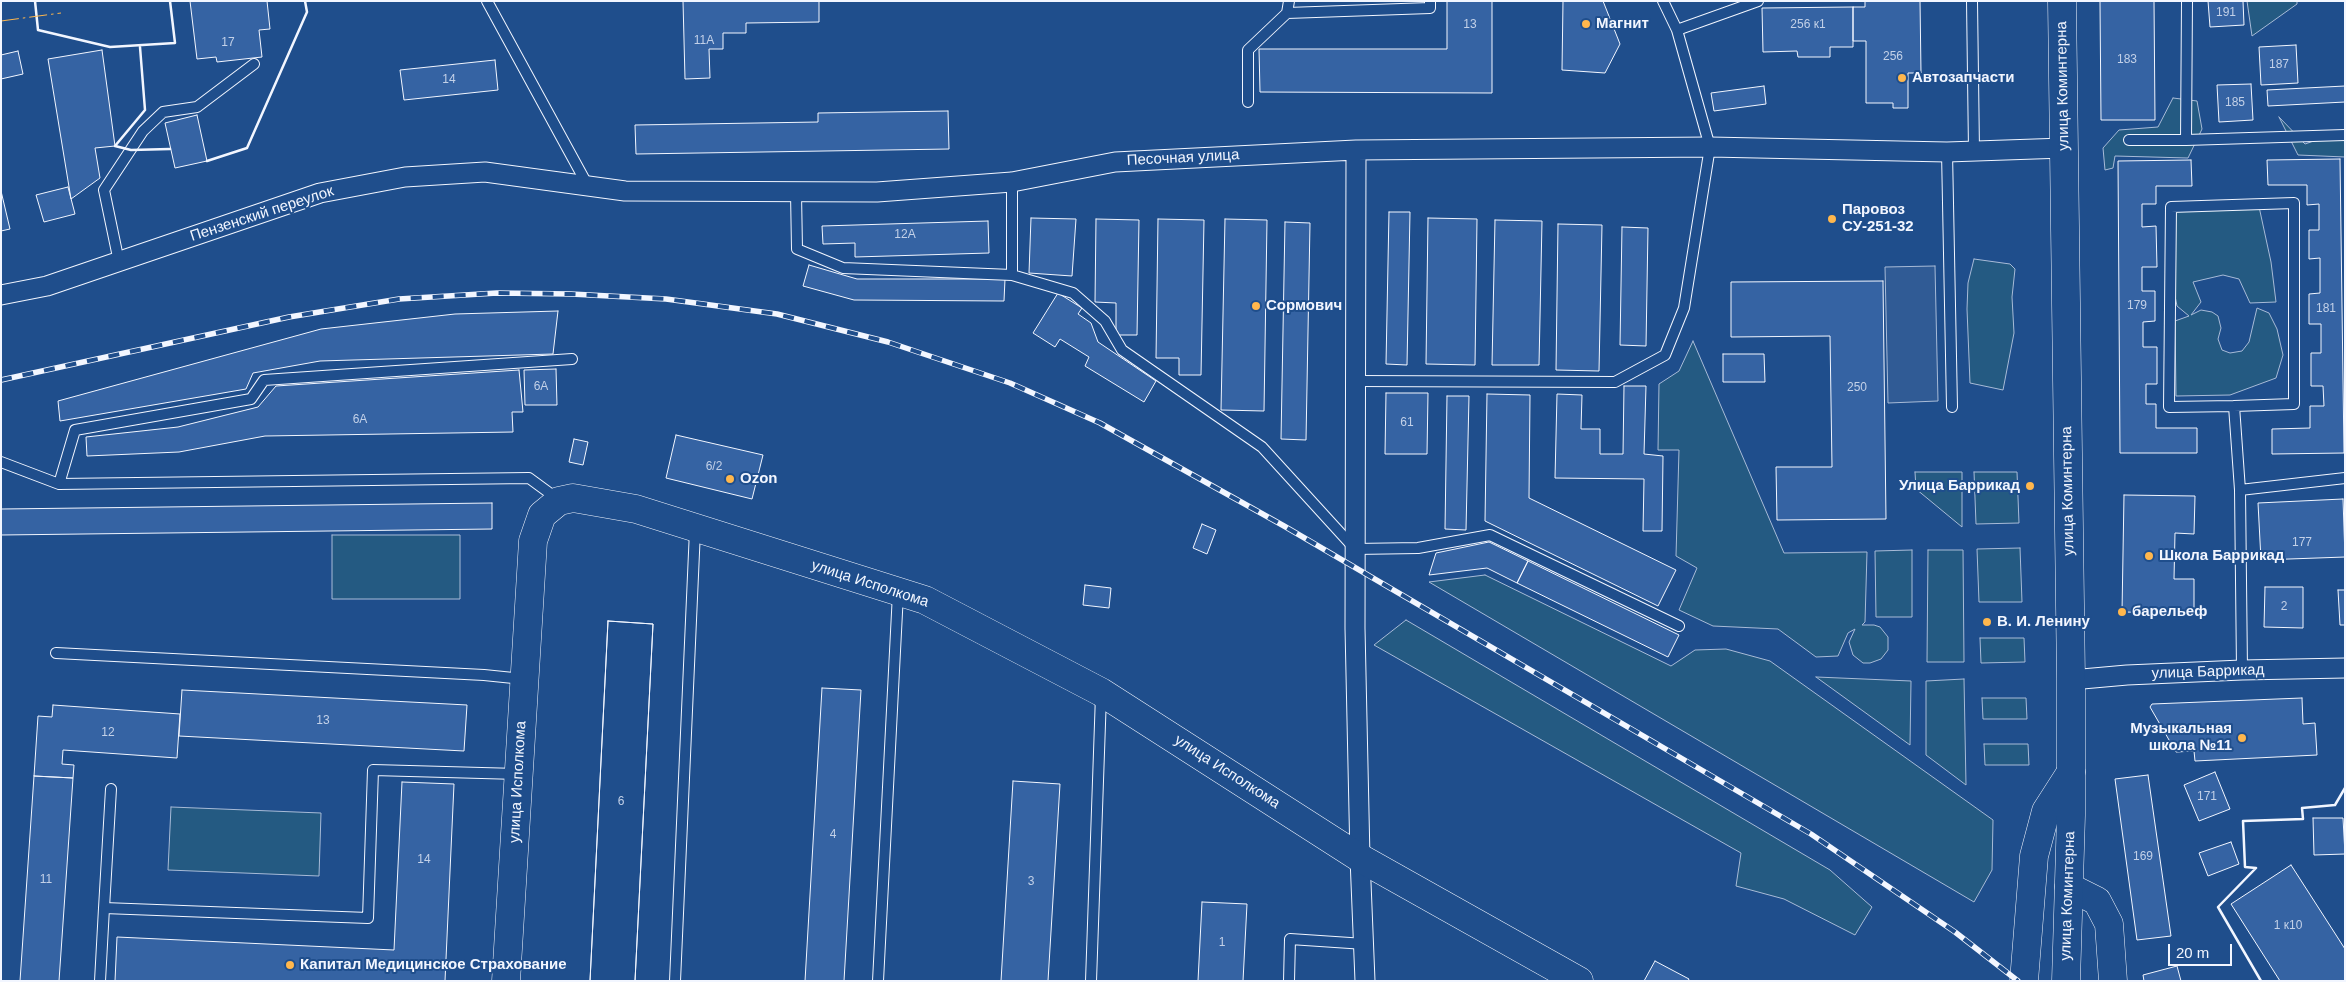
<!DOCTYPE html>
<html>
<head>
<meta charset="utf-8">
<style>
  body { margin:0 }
  #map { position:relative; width:2346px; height:982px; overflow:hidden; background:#1f4e8c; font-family:Arial,sans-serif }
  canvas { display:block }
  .frame { position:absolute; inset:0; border:2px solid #f2f6ff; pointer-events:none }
  .scale { position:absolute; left:2168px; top:944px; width:64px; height:22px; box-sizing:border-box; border:2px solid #f2f6ff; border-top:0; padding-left:6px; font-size:15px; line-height:18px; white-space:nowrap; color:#f2f6ff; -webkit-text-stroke:4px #1f4e8c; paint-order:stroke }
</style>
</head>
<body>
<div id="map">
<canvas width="2346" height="982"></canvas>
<div class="frame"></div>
<div class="scale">20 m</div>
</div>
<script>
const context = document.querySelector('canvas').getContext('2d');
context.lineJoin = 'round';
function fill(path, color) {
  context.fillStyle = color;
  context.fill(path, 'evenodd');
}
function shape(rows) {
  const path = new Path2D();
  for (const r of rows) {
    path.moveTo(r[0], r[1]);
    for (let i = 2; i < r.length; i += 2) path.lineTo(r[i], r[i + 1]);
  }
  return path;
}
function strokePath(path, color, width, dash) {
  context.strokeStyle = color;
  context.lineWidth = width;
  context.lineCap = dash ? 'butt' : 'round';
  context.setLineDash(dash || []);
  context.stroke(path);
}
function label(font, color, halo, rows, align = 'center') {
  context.font = font + ' Arial,sans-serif';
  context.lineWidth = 4;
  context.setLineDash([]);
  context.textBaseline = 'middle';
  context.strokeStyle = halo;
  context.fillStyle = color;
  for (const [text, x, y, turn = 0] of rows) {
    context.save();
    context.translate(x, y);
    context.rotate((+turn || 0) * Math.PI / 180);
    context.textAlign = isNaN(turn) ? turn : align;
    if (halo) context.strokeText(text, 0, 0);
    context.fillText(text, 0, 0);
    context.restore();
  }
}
const green = shape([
  [2247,1,2297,1,2297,4,2252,36,2247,1],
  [2173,98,2197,101,2202,129,2188,158,2115,156,2113,168,2105,170,2103,148,2119,130,2158,127,2173,98],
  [2279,117,2305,144,2345,130,2345,157,2298,155,2279,117],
  [2258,202,2271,262,2276,302,2250,303,2239,279,2223,275,2193,282,2201,302,2191,315,2201,310,2212,312,2218,316,2221,328,2218,339,2222,350,2230,353,2242,351,2249,342,2257,308,2269,313,2277,329,2283,355,2276,378,2230,395,2176,396,2175,321,2189,316,2177,306,2173,286,2169,203,2258,202],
  [1974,259,2010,264,2015,269,2012,297,2014,333,2003,390,1970,383,1967,309,1968,283,1974,259],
  [1693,341,1784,553,1867,552,1865,622,1862,625,1874,625,1880,627,1888,637,1888,650,1881,659,1870,663,1863,663,1853,655,1849,642,1855,629,1848,633,1838,656,1816,657,1778,629,1713,626,1679,610,1697,568,1676,556,1679,450,1658,450,1659,384,1679,371,1693,341],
  [1915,472,1962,472,1962,527,1916,489,1915,472],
  [1974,472,2017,472,2019,523,1976,524,1974,472],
  [332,535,460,535,460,599,332,599,332,535],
  [2020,548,2022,602,1979,602,1977,549,2020,548],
  [1912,550,1912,617,1876,617,1875,551,1912,550],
  [1928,550,1963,550,1964,662,1927,662,1928,550],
  [1485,575,1671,666,1695,650,1726,649,1770,661,1993,820,1992,870,1974,902,1429,582,1485,575],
  [1406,620,1830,870,1872,907,1855,935,1784,899,1736,886,1741,853,1374,645,1406,620],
  [1980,638,2024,638,2025,662,1981,663,1980,638],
  [1816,677,1911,681,1910,745,1816,677],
  [1964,679,1966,785,1926,755,1926,681,1964,679],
  [1982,698,2026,698,2027,719,1983,719,1982,698],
  [1984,744,2028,744,2029,765,1985,765,1984,744],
  [171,807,321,813,319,876,168,870,171,807]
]);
fill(green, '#245a82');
strokePath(green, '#a8bbd7', 1);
const parking = shape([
  [1935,266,1938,401,1888,403,1885,267,1935,266]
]);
fill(parking, '#305b95');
strokePath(parking, '#a8bbd7', 1);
const building = shape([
  [190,1,267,1,270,29,259,30,262,57,217,62,216,57,197,59,190,1],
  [683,1,819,1,819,22,746,23,746,33,723,33,723,49,709,49,710,78,685,79,683,1],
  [1447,1,1492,1,1492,93,1260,92,1259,49,1447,49,1447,1],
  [1563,1,1603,1,1620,44,1605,73,1562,70,1563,1],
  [1865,1,1920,1,1921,73,1908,73,1908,108,1893,108,1893,103,1866,103,1866,41,1853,41,1853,7,1865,7,1865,1],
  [2100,1,2154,1,2155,120,2101,120,2100,1],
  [2208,1,2243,1,2244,25,2210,27,2208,1],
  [1853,7,1853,47,1830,47,1830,57,1798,57,1797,51,1763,52,1762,8,1853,7],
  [2296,45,2298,83,2261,85,2259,47,2296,45],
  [102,50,115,146,95,148,100,178,71,199,48,59,102,50],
  [18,51,23,74,1,79,1,55,18,51],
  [495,60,498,90,404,100,400,70,495,60],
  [2251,84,2253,120,2219,122,2217,85,2251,84],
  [1764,86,1766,104,1714,111,1711,93,1764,86],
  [2345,86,2345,102,2268,106,2267,90,2345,86],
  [948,111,949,149,636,154,635,125,818,122,818,113,948,111],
  [197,115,207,161,175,168,165,123,197,115],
  [2340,159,2344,453,2272,454,2272,429,2310,428,2310,406,2324,406,2323,386,2311,386,2311,353,2321,353,2321,324,2309,324,2309,294,2320,293,2320,258,2309,259,2309,230,2319,230,2319,204,2307,205,2307,185,2268,185,2267,160,2340,159],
  [2191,160,2192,186,2156,186,2156,204,2142,204,2142,227,2156,226,2157,267,2142,267,2142,291,2155,291,2155,321,2143,322,2143,347,2157,347,2157,384,2146,384,2146,404,2156,404,2156,428,2197,428,2197,453,2120,453,2118,161,2191,160],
  [68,187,75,214,44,222,36,195,68,187],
  [1,191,10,229,1,231,1,191],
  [1389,212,1410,212,1407,365,1386,364,1389,212],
  [1031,218,1076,219,1072,276,1029,273,1031,218],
  [1428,218,1477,219,1475,365,1426,364,1428,218],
  [1096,219,1139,220,1137,335,1116,335,1116,303,1095,302,1096,219],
  [1158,219,1204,220,1201,375,1179,375,1179,358,1156,358,1158,219],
  [1225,219,1267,220,1264,411,1221,410,1225,219],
  [1495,220,1542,221,1539,365,1492,365,1495,220],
  [988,221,989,253,855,257,855,243,823,244,822,226,988,221],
  [1285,222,1310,223,1306,440,1281,439,1285,222],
  [1558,224,1602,225,1599,371,1556,370,1558,224],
  [1622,227,1648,228,1646,346,1620,345,1622,227],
  [809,265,857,279,1005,279,1004,301,854,300,803,286,809,265],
  [1883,281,1886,519,1777,520,1776,467,1832,467,1830,336,1731,337,1731,282,1883,281],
  [1058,293,1082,308,1078,314,1091,323,1098,342,1156,381,1144,402,1085,366,1089,357,1060,339,1055,347,1033,333,1058,293],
  [558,311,553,354,320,361,253,373,246,389,60,421,58,401,321,329,455,314,558,311],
  [1723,354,1764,354,1765,382,1723,382,1723,354],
  [556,369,557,405,525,405,524,370,556,369],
  [519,370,523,412,512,412,513,432,265,436,179,452,87,456,86,437,178,427,258,407,276,386,519,370],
  [1624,386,1646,386,1644,454,1663,456,1662,531,1643,531,1644,479,1555,478,1557,394,1582,395,1581,429,1600,429,1600,454,1623,454,1624,386],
  [1386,393,1428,393,1427,454,1385,454,1386,393],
  [1487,394,1530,395,1529,498,1676,570,1658,606,1485,521,1487,394],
  [1447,396,1469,396,1466,530,1445,529,1447,396],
  [676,435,763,455,752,499,666,478,676,435],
  [574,439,588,442,583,465,569,462,574,439],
  [2124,495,2195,496,2194,534,2175,533,2174,579,2194,579,2194,613,2122,612,2124,495],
  [2343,499,2345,557,2261,560,2258,503,2343,499],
  [492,503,492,529,1,535,1,509,492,503],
  [1202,524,1216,530,1207,554,1193,548,1202,524],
  [1489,542,1528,561,1517,583,1487,568,1429,575,1436,553,1489,542],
  [1528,561,1679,635,1668,657,1517,583,1528,561],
  [1085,585,1111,588,1109,608,1083,605,1085,585],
  [2265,587,2303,587,2303,628,2264,627,2265,587],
  [2338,590,2345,590,2345,625,2340,625,2338,590],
  [608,621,653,624,635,981,590,981,608,621],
  [608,621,653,624,635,981,590,981,608,621],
  [822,688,861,690,844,981,805,981,822,688],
  [182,690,467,705,464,751,179,736,182,690],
  [2302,698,2303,724,2315,723,2317,755,2195,761,2194,751,2176,752,2150,707,2152,704,2302,698],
  [53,705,180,714,177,758,63,750,62,764,74,765,73,778,34,776,38,716,52,717,53,705],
  [2215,772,2230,809,2199,821,2184,785,2215,772],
  [2148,775,2171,936,2137,940,2115,779,2148,775],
  [34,776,73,778,59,981,20,981,34,776],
  [1013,781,1060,784,1048,981,1001,981,1013,781],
  [402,782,454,784,445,981,115,981,117,937,394,950,402,782],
  [2313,818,2343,818,2345,854,2314,855,2313,818],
  [2231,842,2239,864,2208,876,2199,853,2231,842],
  [2291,865,2345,949,2345,981,2280,981,2231,904,2291,865],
  [1202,902,1247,904,1243,981,1198,981,1202,902],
  [1655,961,1689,979,1688,981,1644,981,1655,961],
  [2177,966,2181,981,2144,981,2143,975,2177,966]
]);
fill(building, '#3563a3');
strokePath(building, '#f2f6ff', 1);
const lane = shape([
  [487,1,588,186],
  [1972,1,1974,151],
  [1287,13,1430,8,1430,1],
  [1677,30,1758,1],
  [1248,102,1248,50,1287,13,1289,1],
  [2129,140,2186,140,2345,135],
  [2186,140,2187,1],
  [1947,152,1952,407],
  [796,193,797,249,843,268,1012,275,1073,293,1105,321,1122,350,1262,447,1355,549,1418,548,1490,535,1679,626],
  [119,262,104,190,143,131,163,112,197,107,254,64],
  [1012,275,1012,182],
  [1357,381,1615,382,1665,355,1684,308,1710,147,1677,30,1663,1],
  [2234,406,2169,407,2171,207,2294,203,2294,404,2234,406,2240,490,2242,670],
  [1,462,59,484,529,478,559,500],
  [59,484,75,430,251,399,264,380,572,359],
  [2240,490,2345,478],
  [56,653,484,675,523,679],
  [111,789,104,908,368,918,373,770,518,774],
  [100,981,104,908],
  [675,981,695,530],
  [878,981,898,593],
  [1091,981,1101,695],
  [1289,981,1290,939,1365,944]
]);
const street = shape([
  [1,295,47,286,320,193,405,177,485,172,625,191,877,192,1012,182,1115,162,1356,150],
  [2071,680,2127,675,2242,670,2345,668],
  [1365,981,1360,858,1355,628,1356,150,1710,147,1947,152,2064,148]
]);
const secondary = shape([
  [2069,887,2097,901,2109,924,2113,981],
  [506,981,533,541,542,515,559,501,573,498,636,509,925,600,1101,692,1360,858,1579,981],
  [2024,981,2034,856,2046,811,2071,772]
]);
const primary = shape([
  [2062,1,2071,680,2071,815,2066,981]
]);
strokePath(lane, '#f2f6ff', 12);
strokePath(street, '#f2f6ff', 21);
strokePath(secondary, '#f2f6ff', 29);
strokePath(primary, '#f2f6ff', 29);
strokePath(lane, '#1f4e8c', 10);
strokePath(street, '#1f4e8c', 19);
strokePath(secondary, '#1f4e8c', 28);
strokePath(primary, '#1f4e8c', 28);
const rail = shape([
  [1,380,289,317,399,299,497,293,571,294,666,299,777,314,888,342,1010,383,1100,423,1284,526,1811,834,1955,932,2018,981]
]);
strokePath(rail, '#f2f6ff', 5.5);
strokePath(rail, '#1f4e8c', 4, [11]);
strokePath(shape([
  [35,1,38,30,110,47,175,43,170,1],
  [140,47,145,110,115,146,131,150,170,149],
  [207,161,247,148,307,12,305,1],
  [2261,981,2218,907,2256,868,2245,867,2243,821,2303,819,2302,808,2335,805,2345,788]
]), '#f2f6ff', 2.5);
strokePath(shape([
  [1,21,61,13]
]), '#ffb74d', 1, [18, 4, 2.5, 4]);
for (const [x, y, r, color] of [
  [1586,24,5,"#ffb74d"],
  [1902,78,5,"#ffb74d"],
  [1832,219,5,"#ffb74d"],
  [1256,306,5,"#ffb74d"],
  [730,479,5,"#ffb74d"],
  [2030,486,5,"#ffb74d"],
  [2149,556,5,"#ffb74d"],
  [2122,612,5,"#ffb74d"],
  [1987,622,5,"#ffb74d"],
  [2242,738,5,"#ffb74d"],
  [290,965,5,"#ffb74d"]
]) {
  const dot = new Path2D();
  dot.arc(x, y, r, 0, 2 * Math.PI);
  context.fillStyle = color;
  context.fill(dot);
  strokePath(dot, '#1f4e8c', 2);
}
label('12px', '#c3d1e8', null, [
  ["191",2226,13],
  ["13",1470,25],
  ["256 к1",1808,25],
  ["11А",704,41],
  ["17",228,43],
  ["256",1893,57],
  ["183",2127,60],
  ["187",2279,65],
  ["14",449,80],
  ["185",2235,103],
  ["12А",905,235],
  ["179",2137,306],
  ["181",2326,309],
  ["6А",541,387],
  ["250",1857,388],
  ["6А",360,420],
  ["61",1407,423],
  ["6/2",714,467],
  ["177",2302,543],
  ["2",2284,607],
  ["13",323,721],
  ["12",108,733],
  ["171",2207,797],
  ["6",621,802],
  ["4",833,835],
  ["169",2143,857],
  ["14",424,860],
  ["11",46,880],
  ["3",1031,882],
  ["1 к10",2288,926],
  ["1",1222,943]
]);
label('bold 15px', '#f2f6ff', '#1f4e8c', [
  ["Магнит",1596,24],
  ["Автозапчасти",1912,78],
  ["Паровоз",1842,210],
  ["СУ-251-32",1842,227],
  ["Сормович",1266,306],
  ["Ozon",740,479],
  ["Улица Баррикад",2020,486,"right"],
  ["Школа Баррикад",2159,556],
  ["барельеф",2132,612],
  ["В. И. Ленину",1997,622],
  ["Музыкальная",2232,729,"right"],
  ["школа №11",2232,746,"right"],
  ["Капитал Медицинское Страхование",300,965]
], 'left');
label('15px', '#f2f6ff', '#1f4e8c', [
  ["улица Коминтерна",2063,86,-91],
  ["Песочная улица",1183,158,-3],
  ["Пензенский переулок",262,214,-18],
  ["улица Коминтерна",2068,491,-91],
  ["улица Исполкома",870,584,18],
  ["улица Баррикад",2208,672,-2],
  ["улица Исполкома",1227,772,33],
  ["улица Исполкома",518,782,-87],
  ["улица Коминтерна",2068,896,-88]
]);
</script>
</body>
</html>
